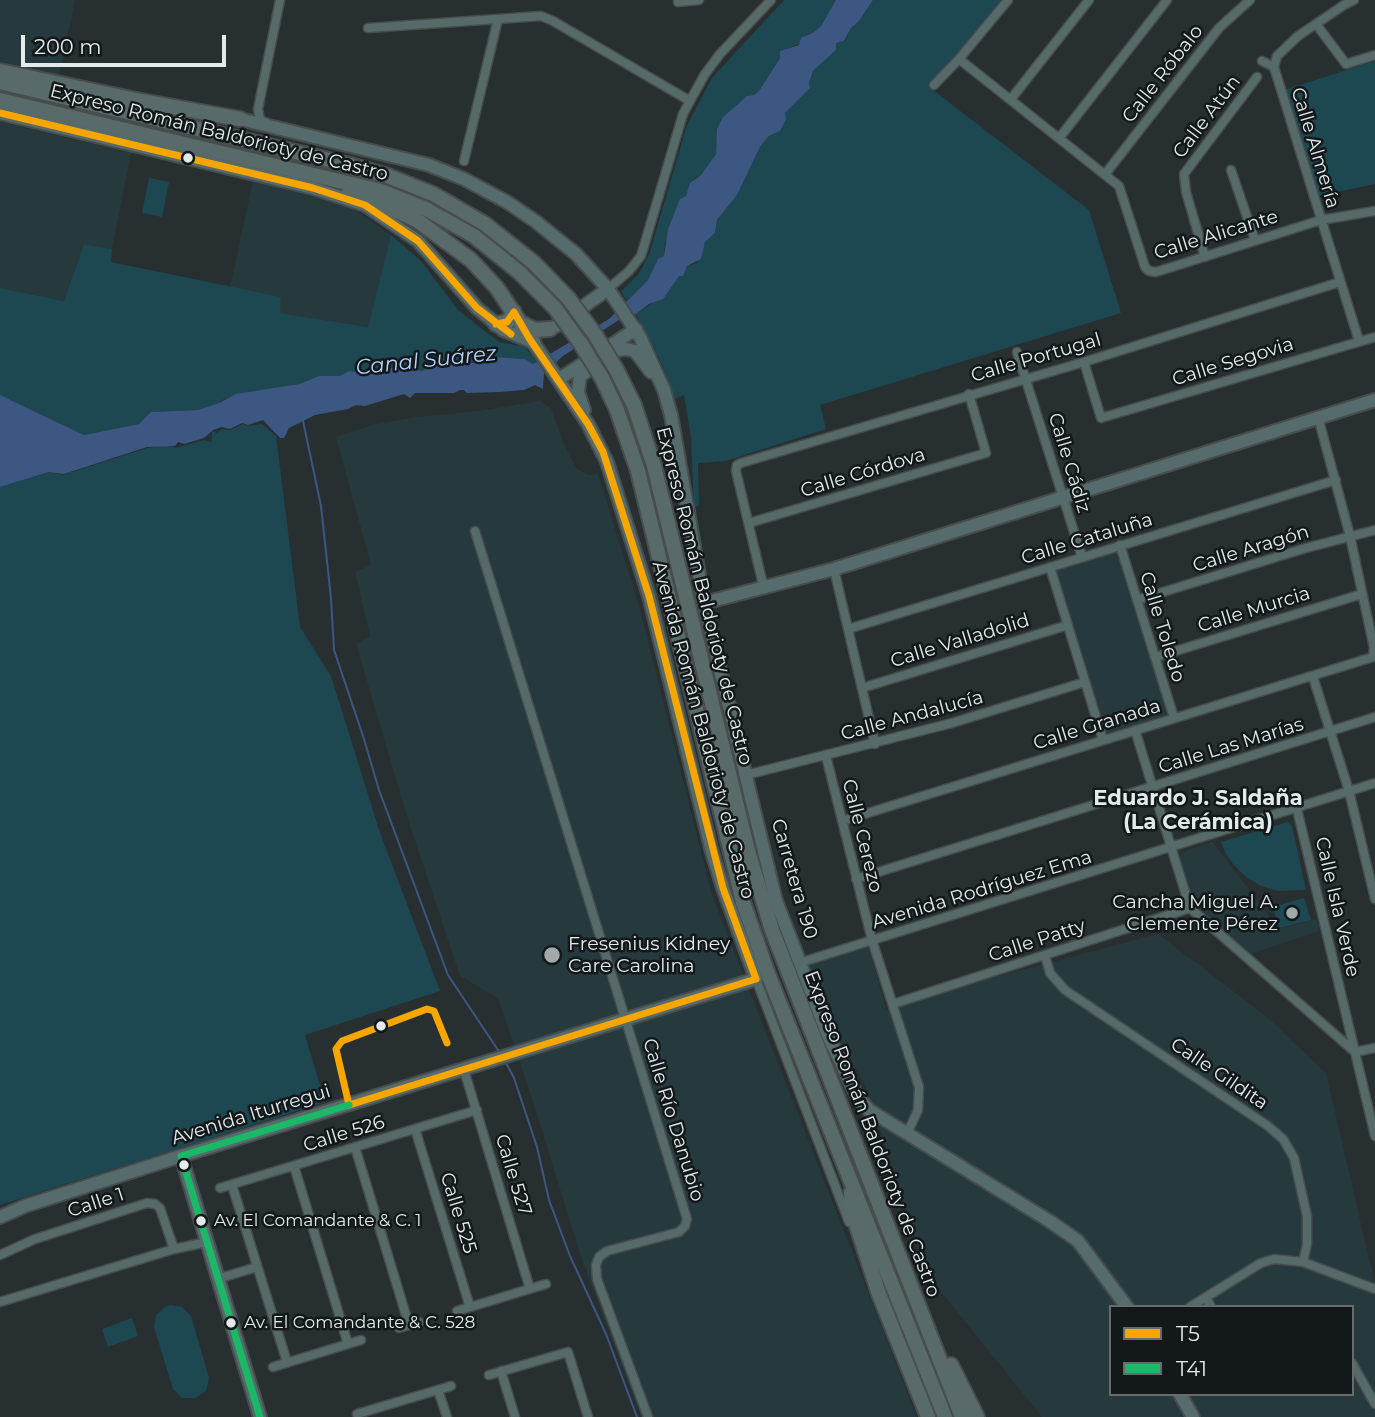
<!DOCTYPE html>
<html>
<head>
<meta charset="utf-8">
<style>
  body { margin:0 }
  #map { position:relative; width:1375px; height:1417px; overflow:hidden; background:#282f30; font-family:Montserrat,sans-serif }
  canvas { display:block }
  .legend { position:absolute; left:1109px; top:1305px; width:245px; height:91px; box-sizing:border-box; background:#13181a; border:2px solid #666c6e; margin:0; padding:9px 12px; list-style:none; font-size:21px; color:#e3eaec }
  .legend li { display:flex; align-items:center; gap:14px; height:35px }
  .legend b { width:35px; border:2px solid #666c6e }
  .scale { position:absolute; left:21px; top:35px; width:205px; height:32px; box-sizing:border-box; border:4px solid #e3eaec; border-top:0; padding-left:9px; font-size:21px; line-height:24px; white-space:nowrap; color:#e3eaec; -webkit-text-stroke:5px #13181a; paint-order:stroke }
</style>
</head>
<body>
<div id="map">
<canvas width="1375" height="1417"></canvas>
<ul class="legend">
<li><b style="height:9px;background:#f7a600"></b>T5</li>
<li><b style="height:9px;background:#1ab867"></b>T41</li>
</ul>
<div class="scale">200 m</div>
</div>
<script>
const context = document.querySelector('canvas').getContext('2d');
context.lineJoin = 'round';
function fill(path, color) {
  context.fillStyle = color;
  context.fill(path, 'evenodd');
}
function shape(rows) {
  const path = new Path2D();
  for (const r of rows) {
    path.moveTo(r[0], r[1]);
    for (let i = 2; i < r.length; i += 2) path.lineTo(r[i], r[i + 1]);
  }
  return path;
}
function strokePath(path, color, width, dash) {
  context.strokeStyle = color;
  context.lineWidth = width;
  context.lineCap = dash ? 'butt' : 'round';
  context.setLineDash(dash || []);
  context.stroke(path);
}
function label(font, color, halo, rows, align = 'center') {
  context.font = font + ' Montserrat,sans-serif';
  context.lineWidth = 5;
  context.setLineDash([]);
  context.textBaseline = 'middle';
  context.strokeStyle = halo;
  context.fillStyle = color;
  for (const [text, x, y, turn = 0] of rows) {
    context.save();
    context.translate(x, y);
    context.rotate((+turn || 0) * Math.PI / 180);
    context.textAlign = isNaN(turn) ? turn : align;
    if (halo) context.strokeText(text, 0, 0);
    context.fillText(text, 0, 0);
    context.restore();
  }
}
fill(shape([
  [0,0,75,0,59,76,0,62],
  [0,122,131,153,112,249,84,244,64,301,0,288],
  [253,181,351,207,391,235,368,327,279,313,281,297,230,288],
  [540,401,551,408,563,442,577,469,588,475,598,474,639,606,712,895,917,1417,641,1417,580,1254,533,1101,498,998,460,976,407,816,356,644,370,636,355,572,371,565,336,437,372,425,416,417,479,411],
  [1119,551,1168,717,1105,736,1054,572],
  [1212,841,1279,929,1316,919,1319,931,1250,954,1194,906,1179,854],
  [1158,934,1266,1016,1326,1073,1375,1284,1375,1417,1042,1417,926,1273,868,1092,836,1032,808,965,868,945,886,1009,991,978],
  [1111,1307,1352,1307,1352,1394,1111,1394]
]), '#26393d');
fill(shape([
  [784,0,836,0,821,26,814,32,807,34,799,44,780,51,780,58,759,91,754,95,747,96,723,117,717,136,716,154,701,175,695,178,665,243,664,256,658,260,648,280,627,301,621,291,638,275,649,255,687,125,712,78],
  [873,0,1001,0,929,87,1089,210,1121,313,820,405,826,429,726,461,698,463,699,506,694,507,691,437,684,395,675,399,660,360,636,314,657,300,679,275,683,275,687,266,697,263,705,242,715,233,717,220,737,195,761,145,769,136,780,131,786,119,785,113,810,88,809,84,813,71,836,50,836,43,845,41,851,28,859,21],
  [1375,61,1375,184,1318,196,1284,90],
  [149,178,169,182,162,217,142,213],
  [391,235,421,261,458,310,499,342,525,347,536,361,533,364,525,359,494,357,472,363,463,361,458,364,448,362,440,366,432,364,423,371,381,368,364,372,349,371,339,376,319,376,299,384,224,399,219,403,198,410,154,412,139,424,84,435,0,395,0,288,64,301,84,244,112,249,111,262,281,297,280,313,368,327],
  [243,424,247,426,262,424,276,436,300,627,331,676,380,833,440,991,305,1035,325,1102,0,1205,0,487,50,472,63,475,147,448,168,445,175,448,205,440,209,442,212,441,212,431,217,433,222,429,230,430],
  [1288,822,1292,826,1306,890,1278,891,1261,886,1246,877,1233,864,1225,852,1221,842],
  [1304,898,1311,920,1279,928,1273,907],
  [170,1305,182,1307,191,1316,209,1378,206,1391,195,1398,182,1398,173,1389,154,1327,156,1315,165,1307],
  [132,1318,138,1336,108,1347,102,1329]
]), '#1d4851');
fill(shape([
  [836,0,873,0,859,21,851,28,844,41,836,43,836,50,813,71,809,83,810,88,785,113,786,119,780,131,769,136,761,145,737,195,717,220,715,233,705,242,701,259,687,266,683,276,679,276,663,299,649,304,636,314,619,320,563,356,544,373,543,389,535,385,524,390,500,392,467,393,464,390,460,390,454,393,415,393,410,398,404,394,365,406,356,405,348,409,315,415,289,428,284,438,280,438,263,420,248,425,242,423,230,429,222,427,213,430,204,438,184,444,178,442,175,446,147,447,64,474,49,472,0,487,0,395,84,435,139,424,151,412,198,410,219,403,236,394,299,384,319,376,339,376,349,371,364,372,381,368,405,368,423,371,432,364,440,366,451,361,458,364,463,361,472,363,494,357,525,359,533,364,609,319,648,280,658,259,664,256,668,229,680,199,686,196,690,183,701,175,716,154,717,129,723,117,747,96,754,95,759,91,780,58,780,51,799,45,801,38,814,32,821,26]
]), '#3c5781');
strokePath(shape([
  [303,421,321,506,331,598,334,650,364,739,379,790,448,975,500,1053],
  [505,1061,514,1078,537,1147,549,1200,570,1256,606,1334,637,1417]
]), '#3c5781', 2);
const street = shape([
  [1354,0,1344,5,1298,36,1277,56,1274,67,1359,341],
  [678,2,699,0],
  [1316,24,1346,64,1375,55],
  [368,28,541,16,553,21,690,101],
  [959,59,1119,186,1145,267,1149,271,1156,272,1321,220,1375,211],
  [1262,61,1274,67],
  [934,85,959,59,1008,0],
  [1011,99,1089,0],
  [267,123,260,120,258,109,280,0],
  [1060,137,1167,0],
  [464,161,498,19],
  [1231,170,1255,240],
  [1106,173,1219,28,1250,0],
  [1205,257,1186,192,1184,174,1257,77],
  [608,289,629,271,641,256,683,114,690,101,705,74,720,54,771,0],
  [1017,352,1082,557],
  [1084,362,1101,418,1375,337],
  [749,523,986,453,969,394],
  [475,531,687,1219,685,1226,679,1232,607,1251,599,1257,596,1265,597,1279,648,1417],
  [1120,545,1174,718],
  [1050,567,1103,740],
  [834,569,875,744],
  [764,589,736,471,737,465,741,463,1084,362,1340,282],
  [1137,600,1306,548,1375,530],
  [848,629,1336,480],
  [1156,657,1362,594],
  [1313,677,1349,791,1375,899],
  [862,688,1068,625],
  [1135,730,1190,908,1355,1052,1375,1048],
  [826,756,872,940,919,1087,918,1110,907,1134],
  [746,775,952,723,1085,682],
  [1297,809,1375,1136],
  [842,821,1373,657,1374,648,1350,536,1318,417],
  [856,879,1375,717],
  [1045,956,1050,973,1065,990,1268,1126,1283,1139,1294,1158,1307,1216,1307,1244,1303,1262],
  [799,963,1375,783],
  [756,979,849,1222],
  [893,1004,1190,908],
  [464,1070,530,1289],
  [415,1129,470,1307],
  [355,1147,409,1325],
  [294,1166,348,1344],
  [232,1185,287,1362],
  [220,1188,477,1110],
  [174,1249,207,1242],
  [0,1255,35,1239,147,1203,155,1204,160,1208,174,1249,0,1302],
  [217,1279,257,1267],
  [1206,1297,1211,1307],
  [1190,1307,1261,1263,1274,1259,1303,1262,1375,1289],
  [457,1311,546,1284],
  [399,1328,419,1322],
  [1352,1363,1375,1404],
  [273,1367,361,1340],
  [501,1371,515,1417],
  [489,1375,568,1352,588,1417],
  [438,1390,447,1417],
  [357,1414,451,1386]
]);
const secondary = shape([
  [0,113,313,188,365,205,418,241,477,308,503,330,533,342],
  [240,119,429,165,464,179,507,202,535,221,576,254,608,289,640,337,664,390,671,415,704,603,776,901,829,1038,857,1096,869,1110,1051,1222,1078,1241,1127,1307],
  [556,326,608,289],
  [604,350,636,329],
  [559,379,589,360],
  [584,410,578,392,580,376,617,350,626,349,635,351,651,372],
  [704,603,834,569,1375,400],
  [181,1156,260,1417],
  [0,1217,25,1206,181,1156,756,979,723,888,712,852,649,596,607,462,588,424,533,342],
  [1180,1394,1193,1417]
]);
const highway = shape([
  [0,71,141,101,240,119],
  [0,82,350,165,388,176,433,194,485,224,534,263,568,298],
  [0,100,381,191,426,209,474,236,519,272,555,308],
  [349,192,376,201,418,221,471,260,497,288,533,342],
  [496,324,507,322,514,312],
  [523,324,535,330,550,329],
  [616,369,634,405,654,466,748,851,772,930,962,1417],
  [602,378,617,410,638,471,743,902,768,974,945,1417],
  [851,1193,853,1214,879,1294,928,1417],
  [951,1365,977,1417]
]);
strokePath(street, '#474c4d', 11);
strokePath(secondary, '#474c4d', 16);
strokePath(highway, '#474c4d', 18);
strokePath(street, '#576a6a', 8);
strokePath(secondary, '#566b6c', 12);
strokePath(highway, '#596a6a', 14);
const highwayBridge = shape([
  [568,298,594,333,616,369],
  [555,308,581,344,602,378]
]);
strokePath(highwayBridge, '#474c4d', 18, []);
strokePath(highwayBridge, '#596a6a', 14);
strokePath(shape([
  [0,113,313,188,365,205,418,241,477,308,511,334],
  [496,324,507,322,514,312,529,338,588,424,603,452,649,596,723,888,756,979],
  [349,1105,756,979],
  [349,1105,336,1049,342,1041,427,1009,434,1011,447,1043]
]), '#f7a600', 7);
strokePath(shape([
  [181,1156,260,1417],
  [181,1156,349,1105]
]), '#1ab867', 7);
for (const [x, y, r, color] of [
  [188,158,6,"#e3eaec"],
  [1292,913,7,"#a2a9aa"],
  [552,955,9,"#a2a9aa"],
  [381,1026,6,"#e3eaec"],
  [184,1165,6,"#e3eaec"],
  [201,1221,6,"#e3eaec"],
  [231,1323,6,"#e3eaec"]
]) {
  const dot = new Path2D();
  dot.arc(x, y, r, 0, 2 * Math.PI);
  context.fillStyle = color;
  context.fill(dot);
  strokePath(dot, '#13181a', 2.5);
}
label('17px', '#e3eaec', '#13181a', [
  ["Av. El Comandante & C. 1",214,1221],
  ["Av. El Comandante & C. 528",244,1323]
], 'left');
label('19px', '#e3eaec', '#13181a', [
  ["Calle Róbalo",1163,74,-52],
  ["Calle Atún",1207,117,-53],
  ["Expreso Román Baldorioty de Castro",219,133,14],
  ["Calle Almería",1315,148,73],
  ["Calle Alicante",1216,235,-17],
  ["Calle Portugal",1036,358,-16],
  ["Calle Segovia",1233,362,-17],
  ["Calle Cádiz",1069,463,73],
  ["Calle Córdova",863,473,-17],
  ["Calle Cataluña",1087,539,-17],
  ["Calle Aragón",1251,549,-17],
  ["Expreso Román Baldorioty de Castro",704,596,76],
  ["Calle Murcia",1254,610,-17],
  ["Calle Toledo",1162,627,73],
  ["Calle Valladolid",960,641,-17],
  ["Calle Andalucía",912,716,-15],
  ["Calle Granada",1097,725,-17],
  ["Avenida Román Baldorioty de Castro",703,730,75],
  ["Calle Las Marías",1231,746,-17],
  ["Calle Cerezo",862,836,76],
  ["Carretera 190",794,879,74],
  ["Avenida Rodríguez Ema",982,890,-17],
  ["Calle Isla Verde",1337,907,77],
  ["Calle Patty",1037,941,-18],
  ["Calle Gildita",1219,1074,34],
  ["Avenida Iturregui",251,1115,-17],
  ["Calle Río Danubio",673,1120,73],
  ["Calle 526",344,1134,-17],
  ["Expreso Román Baldorioty de Castro",872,1134,69],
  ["Calle 527",513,1175,73],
  ["Calle 1",96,1203,-18],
  ["Calle 525",458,1213,73]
]);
label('19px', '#e3eaec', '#13181a', [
  ["Cancha Miguel A.",1278,902],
  ["Clemente Pérez",1278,924],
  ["Fresenius Kidney",568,944,"left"],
  ["Care Carolina",568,966,"left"]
], 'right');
label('italic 21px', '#b6d1fd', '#13181a', [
  ["Canal Suárez",426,361,-6]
]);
label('bold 21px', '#e3eaec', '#13181a', [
  ["Eduardo J. Saldaña",1198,799],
  ["(La Cerámica)",1198,823]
]);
</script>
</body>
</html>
